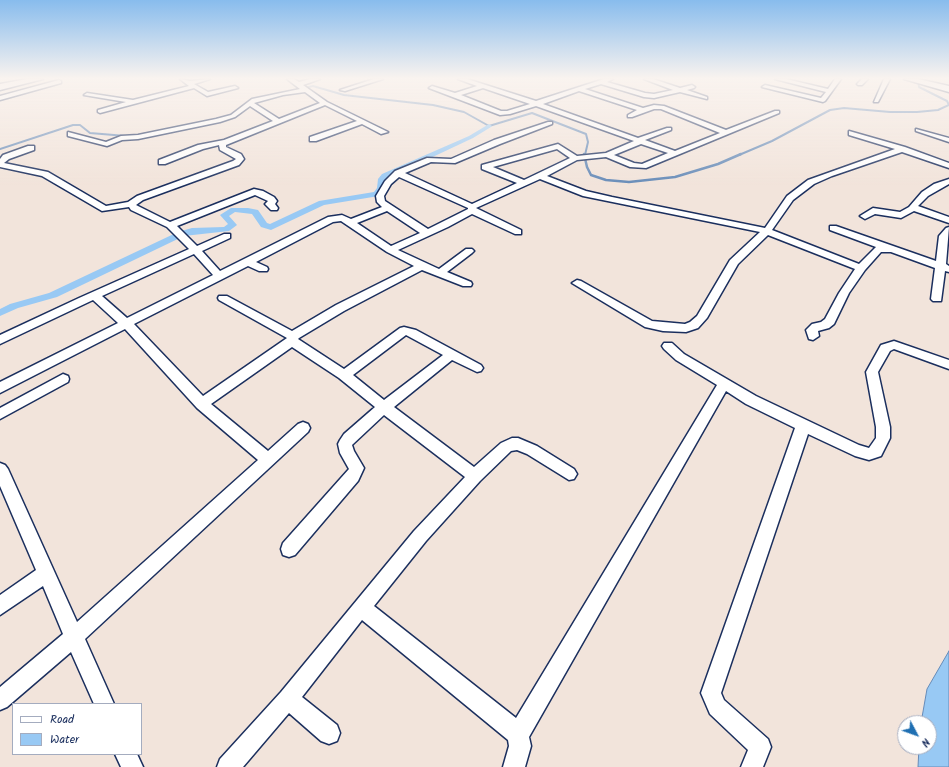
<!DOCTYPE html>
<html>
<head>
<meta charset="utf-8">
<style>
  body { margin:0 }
  #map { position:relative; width:949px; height:767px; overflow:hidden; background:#f2e4db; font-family:Kalam,sans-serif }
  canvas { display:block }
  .legend { position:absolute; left:12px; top:703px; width:130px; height:52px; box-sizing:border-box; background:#fff; border:1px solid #a4acbf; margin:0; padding:5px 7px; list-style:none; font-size:12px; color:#1b2f5e }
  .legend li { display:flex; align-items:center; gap:8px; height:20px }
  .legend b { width:20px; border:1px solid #a4acbf }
  .north { position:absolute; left:897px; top:715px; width:40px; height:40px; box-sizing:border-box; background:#fff; border:1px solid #a4acbf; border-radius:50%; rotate:131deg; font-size:11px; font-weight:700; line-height:16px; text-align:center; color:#1b2f5e }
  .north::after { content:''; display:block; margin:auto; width:14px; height:18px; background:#1f6fb2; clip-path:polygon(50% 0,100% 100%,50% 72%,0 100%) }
</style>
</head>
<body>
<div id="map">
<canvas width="949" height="767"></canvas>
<ul class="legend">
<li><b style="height:5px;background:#fff"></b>Road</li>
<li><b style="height:11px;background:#98c9f4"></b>Water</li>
</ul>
<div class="north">N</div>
</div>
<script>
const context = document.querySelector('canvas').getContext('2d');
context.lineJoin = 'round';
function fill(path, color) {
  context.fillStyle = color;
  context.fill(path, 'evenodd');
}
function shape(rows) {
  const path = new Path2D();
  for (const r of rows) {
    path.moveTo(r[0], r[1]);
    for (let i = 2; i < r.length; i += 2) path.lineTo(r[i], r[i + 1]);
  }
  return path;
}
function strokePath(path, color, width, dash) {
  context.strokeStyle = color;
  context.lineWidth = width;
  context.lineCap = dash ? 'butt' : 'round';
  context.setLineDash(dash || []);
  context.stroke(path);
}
const water = shape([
  [949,651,949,767,918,767,919,747,929,747,929,723,921,723,927,689,949,651]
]);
fill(water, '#98c9f4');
strokePath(water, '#668bb8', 1);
strokePath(shape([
  [268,96,313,86,344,95,433,105,464,112,489,126,532,113,586,134,588,142,585,155],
  [226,118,254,99],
  [143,134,165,130],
  [0,149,73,125,80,125,90,133,126,136],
  [739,155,772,141,830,110,844,108,890,112,917,112,938,110,949,105,947,101,919,87,918,79]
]), '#668bb8', 2);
strokePath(shape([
  [584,154,587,167,591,175,606,180,629,182,675,177,718,164,741,154]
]), '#668bb8', 2.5);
fill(shape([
  [489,124,492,126,491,127,473,138,388,178,385,188,379,196,324,205,271,230,261,227,252,214,235,212,229,216,237,225,229,231,184,236,57,297,18,308,0,316,0,309,10,304,49,293,178,232,192,228,224,227,228,224,220,215,231,208,248,208,258,210,267,223,270,224,319,201,374,192,377,188,378,179,382,174,469,136,489,124]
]), '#98c9f4');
const minor = shape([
  [180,79,190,81,210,79,194,84,208,92,235,86,238,88,207,96,194,88,100,113,98,112,98,110,126,102,84,95,87,93,133,100,189,86,180,79],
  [287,79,294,79,299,82,310,79,320,79,303,85,327,102,388,132,381,134,362,124,316,141,310,141,310,137,357,121,325,105,226,145,226,147,241,154,244,159,239,165,143,200,136,205,170,222,254,189,263,191,274,197,277,201,275,204,278,208,277,210,271,210,265,204,268,201,255,195,177,226,197,246,224,234,230,234,230,238,202,251,220,271,328,217,342,215,351,219,382,207,377,202,376,196,385,181,395,171,427,158,451,159,494,140,548,122,552,122,552,124,500,144,455,163,431,162,405,173,472,204,517,183,482,169,482,165,558,144,577,156,606,153,634,141,536,106,510,114,500,115,429,88,432,86,455,93,477,86,458,79,467,79,536,101,604,79,613,79,607,82,645,93,654,94,673,90,644,79,653,79,680,88,692,85,695,87,694,88,687,90,707,97,707,99,680,92,654,98,644,97,601,84,585,89,643,108,654,105,664,106,726,130,775,111,779,111,779,113,646,168,630,167,606,157,577,160,547,176,586,191,612,197,765,228,787,196,808,180,895,149,849,135,849,131,905,147,949,163,949,168,902,152,832,176,814,184,793,200,772,230,859,264,876,247,830,230,830,226,836,226,936,261,939,236,946,228,949,227,946,264,949,266,949,272,945,271,941,301,933,301,931,299,935,268,891,252,881,252,865,270,849,293,834,324,829,328,818,331,819,336,813,340,809,339,806,330,812,324,821,322,825,319,839,293,855,269,768,235,738,264,707,318,698,328,686,332,663,331,645,327,572,283,577,280,581,281,652,321,685,324,690,322,697,316,730,260,760,232,583,196,540,179,476,208,521,230,521,234,515,234,472,214,448,227,398,250,439,269,466,249,472,249,474,251,472,253,447,272,471,282,472,284,471,286,463,286,422,270,344,311,299,338,298,339,344,369,400,328,404,327,416,330,481,365,483,368,481,371,477,372,452,360,394,407,474,467,501,443,512,438,518,438,537,446,574,469,577,474,574,479,569,480,527,454,517,450,511,451,480,481,426,541,374,606,516,718,717,385,676,360,664,349,662,346,664,343,672,343,684,354,756,396,859,445,869,448,876,438,876,427,866,372,881,345,894,341,949,360,949,369,894,349,890,351,878,372,890,427,890,438,881,456,869,460,855,456,808,434,721,693,724,700,768,739,771,747,763,767,741,767,748,750,710,714,701,693,795,428,746,404,726,391,529,737,531,746,525,767,503,767,509,746,508,740,362,620,302,697,337,725,340,733,337,741,329,744,321,741,289,713,243,767,217,767,220,759,281,692,414,531,465,477,384,415,352,445,354,451,364,468,358,481,295,555,289,557,283,555,281,549,283,543,349,469,340,453,338,444,340,440,344,434,375,407,339,378,292,347,211,404,268,451,298,424,303,422,308,424,310,428,308,432,85,639,114,704,94,704,71,652,7,707,0,710,0,687,63,634,43,586,0,615,0,595,36,570,0,486,0,463,5,465,8,469,77,622,258,460,197,408,125,329,0,393,0,382,118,323,93,300,0,344,0,335,79,298,189,249,167,227,131,210,129,207,102,211,42,176,0,167,0,159,3,155,28,146,34,146,34,150,9,159,4,163,48,172,106,206,128,202,137,196,233,161,236,159,220,150,219,145,203,149,165,164,159,164,159,160,198,145,224,140,273,121,250,106,235,117,220,122,138,139,122,140,107,146,68,136,68,132,106,142,121,136,138,135,216,119,231,115,252,99,300,89,287,79],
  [483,88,530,104,507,111,501,111,461,95,483,88],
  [579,91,637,110,628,115,628,117,632,117,654,109,661,109,720,133,675,151,645,140,671,130,671,128,667,128,638,138,543,104,579,91],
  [305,92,320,103,279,119,254,103,283,95,305,92],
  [641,144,668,153,642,164,634,163,614,155,641,144],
  [557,149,570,158,524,180,493,167,557,149],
  [399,177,468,208,468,209,428,229,385,201,384,196,391,184,399,177],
  [387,211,420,233,391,246,357,223,387,211],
  [341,221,387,252,414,266,336,305,292,331,227,296,219,296,218,298,219,300,287,338,203,396,134,324,248,266,259,271,267,271,268,269,267,267,256,262,333,222,341,221],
  [194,254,213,275,127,318,102,296,194,254],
  [406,335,443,355,384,400,353,375,406,335],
  [374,79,383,79,345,91,340,90,374,79],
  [775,79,786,79,828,89,835,79,841,79,825,101,823,102,762,87,765,85,821,98,826,92,775,79],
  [862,79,868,79,862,85,858,85,857,84,862,79],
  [884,79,890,79,878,102,874,102,884,79],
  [59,80,61,81,61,83,0,100,0,96,59,80],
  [916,129,949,138,949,142,916,131,916,129],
  [949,179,949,184,928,196,918,206,949,217,949,223,914,211,901,218,875,214,865,219,860,216,873,208,900,212,909,207,922,192,934,184,949,179],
  [63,374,68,376,69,379,68,382,0,419,0,408,63,374],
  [115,754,137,754,143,767,121,767,115,754]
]);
const secondary = shape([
  [27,79,43,79,0,90,0,84,27,79],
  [904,79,918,79,949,86,949,92,904,79]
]);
strokePath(minor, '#1b2f5e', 3);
strokePath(secondary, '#1b2f5e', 3);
fill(minor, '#fff');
fill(secondary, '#fff');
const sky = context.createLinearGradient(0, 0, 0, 186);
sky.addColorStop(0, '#88bced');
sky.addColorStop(0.42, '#f9f3ef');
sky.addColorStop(1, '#f9f3ef00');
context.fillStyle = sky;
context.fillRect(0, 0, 949, 186);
</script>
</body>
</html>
